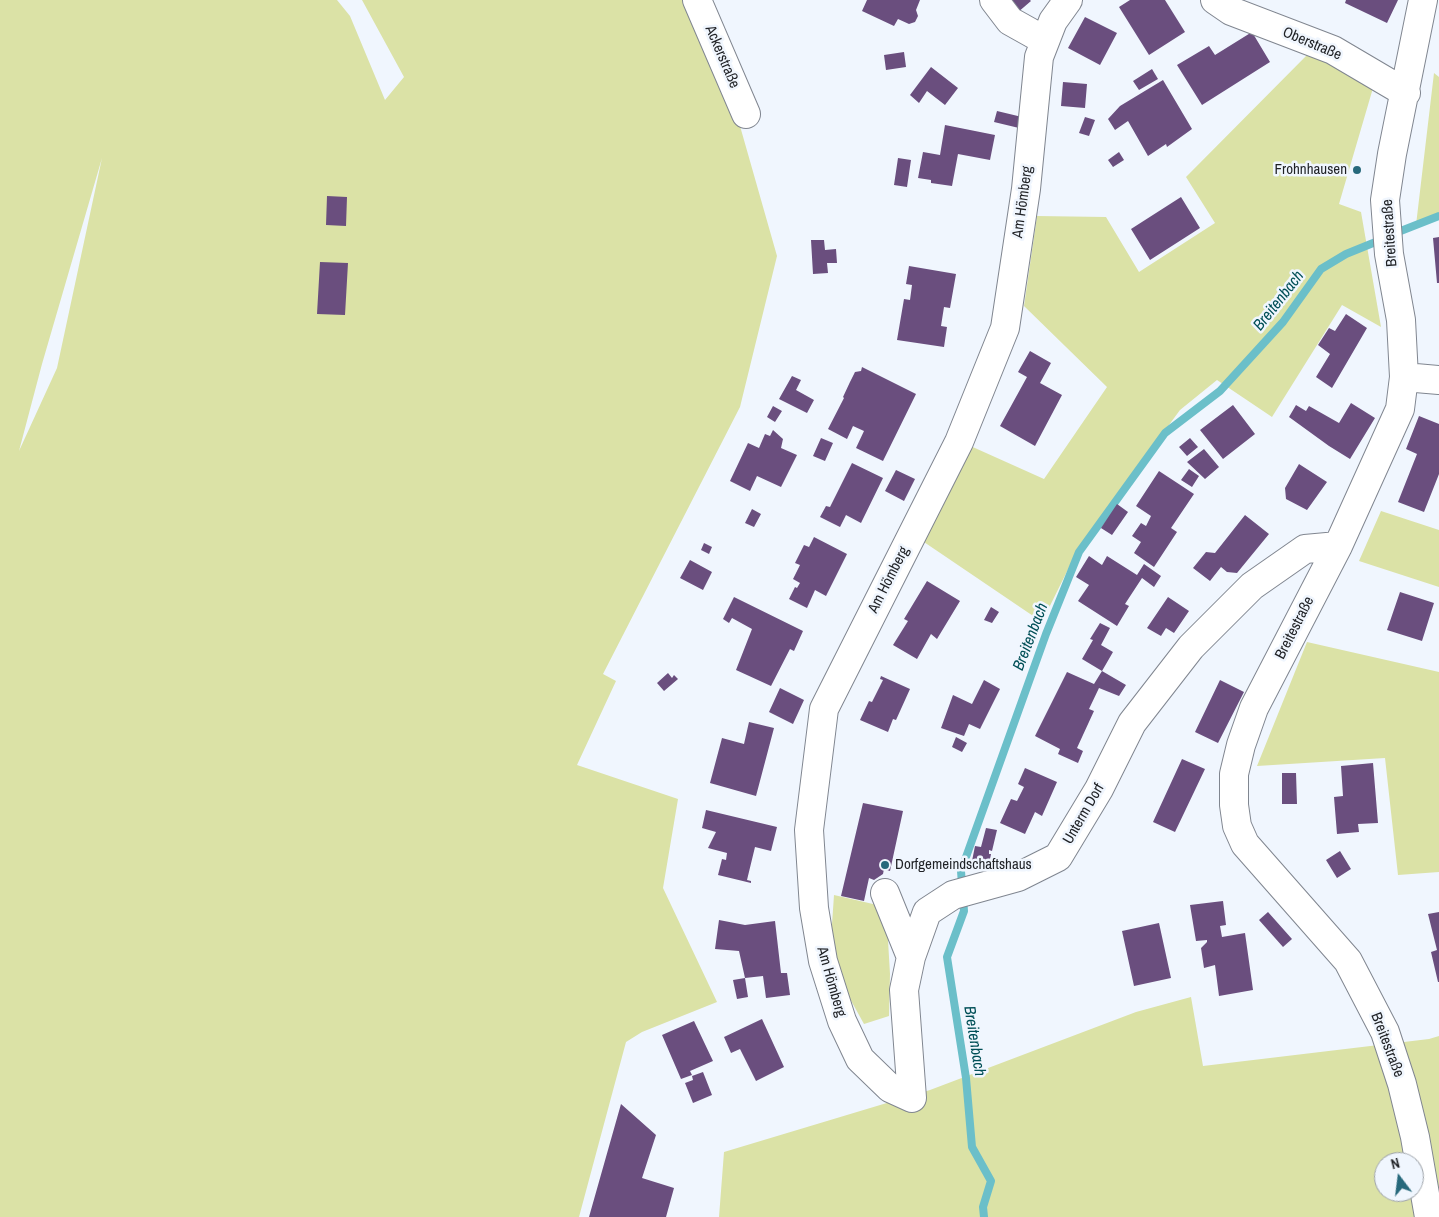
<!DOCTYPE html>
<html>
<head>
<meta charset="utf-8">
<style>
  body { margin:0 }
  #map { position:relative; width:1439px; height:1217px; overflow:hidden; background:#f0f6fe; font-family:"Archivo Narrow",sans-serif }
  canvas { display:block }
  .north { position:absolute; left:1374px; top:1152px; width:50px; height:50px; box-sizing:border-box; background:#f0f6fe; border:1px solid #9ca1a7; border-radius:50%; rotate:345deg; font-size:14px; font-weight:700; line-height:20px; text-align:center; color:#1f2125 }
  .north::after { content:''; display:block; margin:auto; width:18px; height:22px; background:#27697c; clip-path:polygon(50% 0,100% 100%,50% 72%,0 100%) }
</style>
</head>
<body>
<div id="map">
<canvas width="1439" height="1217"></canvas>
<div class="north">N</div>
</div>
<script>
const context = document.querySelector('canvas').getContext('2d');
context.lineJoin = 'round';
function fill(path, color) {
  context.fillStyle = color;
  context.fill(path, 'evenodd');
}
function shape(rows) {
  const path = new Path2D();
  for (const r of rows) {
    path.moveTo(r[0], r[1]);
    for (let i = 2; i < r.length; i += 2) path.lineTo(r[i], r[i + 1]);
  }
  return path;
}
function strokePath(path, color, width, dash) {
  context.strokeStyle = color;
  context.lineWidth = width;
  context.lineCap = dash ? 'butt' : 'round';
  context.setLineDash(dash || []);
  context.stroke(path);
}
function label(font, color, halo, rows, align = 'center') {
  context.font = font + ' "Archivo Narrow",sans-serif';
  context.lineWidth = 5;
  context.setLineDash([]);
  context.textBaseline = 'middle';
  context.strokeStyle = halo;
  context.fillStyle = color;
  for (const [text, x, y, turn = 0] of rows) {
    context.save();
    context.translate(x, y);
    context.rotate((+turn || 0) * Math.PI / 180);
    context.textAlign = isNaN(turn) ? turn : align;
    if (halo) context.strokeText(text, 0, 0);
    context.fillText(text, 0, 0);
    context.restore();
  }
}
fill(shape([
  [0,0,337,0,350,16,385,100,404,77,362,0,690,0,740,126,777,256,740,407,603,674,616,681,577,765,678,799,663,888,717,1002,642,1032,626,1042,579,1217,0,1217],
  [102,158,57,368,19,451,42,364],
  [1310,52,1373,88,1339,204,1361,212,1381,327,1342,305,1272,417,1217,380,1180,410,1079,547,1042,622,921,540,966,444,1044,479,1107,387,1024,306,1037,216,1106,217,1139,272,1215,223,1186,177],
  [1434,73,1439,77,1439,218,1416,225],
  [1381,511,1439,530,1439,587,1359,561],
  [1307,642,1439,672,1439,872,1398,875,1385,758,1257,766],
  [834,895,886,907,890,974,889,1016,864,1024,838,977,831,939],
  [1191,997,1203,1066,1429,1039,1439,1036,1439,1217,719,1217,724,1152,930,1090,1136,1012],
  [1384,1162,1414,1162,1414,1192,1384,1192]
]), '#dbe2a6');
strokePath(shape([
  [1393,234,1439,216],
  [984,1217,983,1207,991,1181,972,1147,966,1078,947,957,964,911,961,871,1046,634,1079,552,1165,433,1220,391,1283,322,1321,269,1346,254,1383,239]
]), '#6bbfc9', 8);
fill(shape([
  [867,0,920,0,916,10,918,16,915,22,909,24,898,19,894,26,862,11],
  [1006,0,1030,0,1031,1,1017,13],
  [1130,0,1165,0,1185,32,1149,55,1119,7],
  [1346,0,1398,0,1387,23,1345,3],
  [1085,17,1117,33,1100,65,1068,48],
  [1252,32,1270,62,1202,105,1177,65,1209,46,1215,55],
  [904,52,906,67,886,70,884,55],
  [931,67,958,88,945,105,927,91,919,103,910,95],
  [1152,69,1158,79,1139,90,1133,81],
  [1163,80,1192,129,1167,147,1166,144,1148,156,1128,121,1115,130,1108,119,1120,106],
  [1063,82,1087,84,1085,108,1061,106],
  [997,111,1022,117,1019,128,994,122],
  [1085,117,1095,120,1089,136,1079,133],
  [945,125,995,135,990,160,958,154,952,186,931,183,931,180,918,178,923,152,940,155],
  [1119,152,1124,160,1113,167,1108,160],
  [898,158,911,160,907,187,894,185],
  [327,196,347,197,346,226,326,225],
  [1181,197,1200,228,1150,260,1131,229],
  [1439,237,1439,283,1437,283,1433,238],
  [811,240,824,240,825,250,836,249,837,263,827,263,828,273,813,274],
  [320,262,348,263,345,315,317,314],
  [909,266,956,274,950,308,944,307,941,326,947,327,944,347,897,340,904,299,910,300,912,285,906,284],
  [1346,314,1367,328,1332,388,1316,377,1330,354,1318,345,1329,328,1335,331],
  [1030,351,1051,363,1040,383,1062,395,1035,446,1000,426,1027,377,1018,372],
  [862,367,916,394,883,461,856,448,864,431,853,426,847,439,828,429,844,398,843,397,850,382,855,372,861,371],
  [792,376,801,380,796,390,814,400,807,413,779,399],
  [1351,403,1375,418,1350,459,1329,446,1289,417,1296,405,1306,411,1309,406,1339,423],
  [1233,405,1255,434,1223,459,1200,430],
  [773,406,782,411,775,422,767,417],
  [1419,416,1439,424,1439,474,1424,512,1398,502,1417,454,1406,449],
  [773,430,783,439,781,448,797,455,781,487,757,476,750,491,730,481,748,443,759,448,765,434,770,436],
  [821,438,833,443,825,461,813,456],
  [1190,438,1198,447,1187,456,1179,447],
  [1204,449,1219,467,1205,479,1187,462],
  [852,463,883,478,861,523,846,515,840,527,820,517,826,506,830,507],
  [1299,464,1327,482,1307,510,1286,499,1285,488],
  [1189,469,1199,476,1192,487,1181,480],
  [896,470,915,479,904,501,885,491],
  [1159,471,1194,494,1171,528,1177,532,1154,567,1134,553,1141,542,1132,536,1141,523,1146,526,1151,516,1136,506],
  [1117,504,1128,512,1112,535,1101,528],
  [752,509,761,514,754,527,745,523],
  [1245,515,1269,534,1237,573,1227,572,1221,567,1210,581,1193,568,1206,552,1215,553],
  [814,537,847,554,826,596,815,590,807,608,789,599,795,587,797,588,800,583,793,579,800,565,795,563,804,545,809,547],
  [704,543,712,547,709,554,701,550],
  [1089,556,1102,565,1107,556,1137,575,1144,564,1161,576,1154,587,1142,578,1125,604,1129,606,1117,626,1078,601,1089,585,1076,577],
  [690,560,712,572,703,590,680,578],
  [927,581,960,601,937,639,931,634,917,659,893,645,908,621,904,619],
  [1400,592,1434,603,1422,641,1387,630],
  [734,597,803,631,794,651,790,649,771,686,736,670,752,629,732,618,729,623,723,619],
  [1168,597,1189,611,1174,633,1166,628,1161,636,1147,628],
  [991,607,999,612,992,623,984,620],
  [1100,623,1110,628,1101,645,1113,652,1102,671,1082,659,1093,640,1090,639],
  [1102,671,1126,685,1119,696,1099,688,1089,709,1094,711,1077,748,1083,751,1078,763,1058,754,1060,749,1035,736,1067,672,1094,684],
  [668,673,672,678,674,675,678,679,664,691,657,683],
  [881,676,910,689,896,720,893,719,888,732,860,720,869,701,872,702,883,680,880,679],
  [984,680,1000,689,980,729,969,724,964,736,941,728,953,695,972,704],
  [1220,680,1244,692,1218,743,1195,732],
  [780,688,804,700,793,724,769,712],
  [749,722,774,728,756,796,710,783,722,738,744,744],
  [956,737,967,743,962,752,952,747],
  [1182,759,1205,769,1175,832,1153,822],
  [1373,763,1378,823,1358,824,1359,832,1337,834,1334,797,1343,796,1341,766],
  [1025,768,1057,782,1042,816,1035,812,1025,834,1000,823,1011,799,1017,801,1024,787,1018,784],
  [1282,773,1296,773,1297,804,1282,804],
  [863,803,903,811,890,871,884,869,883,874,874,880,869,878,864,901,841,896],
  [706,810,777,827,771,851,755,847,747,880,751,881,751,883,718,875,722,859,726,860,727,853,708,848,716,832,702,828],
  [986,828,997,830,992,851,989,850,989,854,991,854,988,870,971,866,975,846,981,847],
  [1340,851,1351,869,1337,878,1326,860],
  [1223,901,1226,925,1220,926,1222,937,1245,933,1253,990,1219,996,1215,965,1204,968,1201,948,1207,942,1207,940,1196,941,1190,905],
  [1268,912,1292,939,1283,947,1259,920],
  [1439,912,1439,982,1438,982,1431,952,1437,950,1428,914],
  [719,920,745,925,775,921,781,973,787,973,790,995,766,998,763,976,745,978,739,951,715,949],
  [1159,923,1171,978,1134,986,1122,931],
  [745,978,748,997,737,999,733,980],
  [762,1019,784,1067,756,1081,740,1049,731,1053,724,1037],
  [694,1021,713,1061,690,1071,692,1075,681,1079,662,1035],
  [703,1072,712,1095,693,1103,685,1083,693,1080,692,1076],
  [621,1104,656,1135,642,1178,674,1188,666,1217,589,1217]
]), '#6a4e7e');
const minor = shape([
  [697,0,746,114],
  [994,0,1010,21,1044,40],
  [1068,0,1053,21,1039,57,1026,189,1005,328,959,442,824,709,809,830,814,908,823,961,842,1021,860,1059,890,1088,912,1098,904,990,911,957,927,912,953,895,1018,877,1058,857,1099,789,1132,723,1191,647,1252,586,1305,549,1338,546],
  [1215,0,1231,11,1333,50,1406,93],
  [1423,0,1392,154,1385,200,1389,254,1401,320,1404,377,1400,409,1338,546,1254,708,1241,745,1234,774,1234,805,1237,826,1245,844,1348,961,1385,1032,1402,1084,1415,1137,1429,1217],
  [1404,377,1439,380],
  [885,893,911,957]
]);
strokePath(minor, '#808690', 30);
strokePath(minor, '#fff', 28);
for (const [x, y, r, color] of [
  [1357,170,5,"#27697c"],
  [885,865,5,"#27697c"]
]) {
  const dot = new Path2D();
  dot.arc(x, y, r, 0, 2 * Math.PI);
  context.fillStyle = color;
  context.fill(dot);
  strokePath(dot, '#f0f6fe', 2);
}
label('15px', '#1f2125', '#f0f6fe', [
  ["Oberstraße",1312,44,23],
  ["Ackerstraße",722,57,67],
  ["Am Hömberg",1023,202,-82],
  ["Breitestraße",1390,233,-94],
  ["Am Hömberg",889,580,-63],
  ["Breitestraße",1295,628,-63],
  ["Unterm Dorf",1084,814,-60],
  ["Am Hömberg",831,982,74],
  ["Breitestraße",1387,1045,69]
]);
label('15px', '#1f2125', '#f0f6fe', [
  ["Frohnhausen",1347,170],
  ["Dorfgemeindschaftshaus",895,865,"left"]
], 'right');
label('italic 16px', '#004f57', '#f0f6fe', [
  ["Breitenbach",1279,301,-52],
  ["Breitenbach",1031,637,-69],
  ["Breitenbach",974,1041,81]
]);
</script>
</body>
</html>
